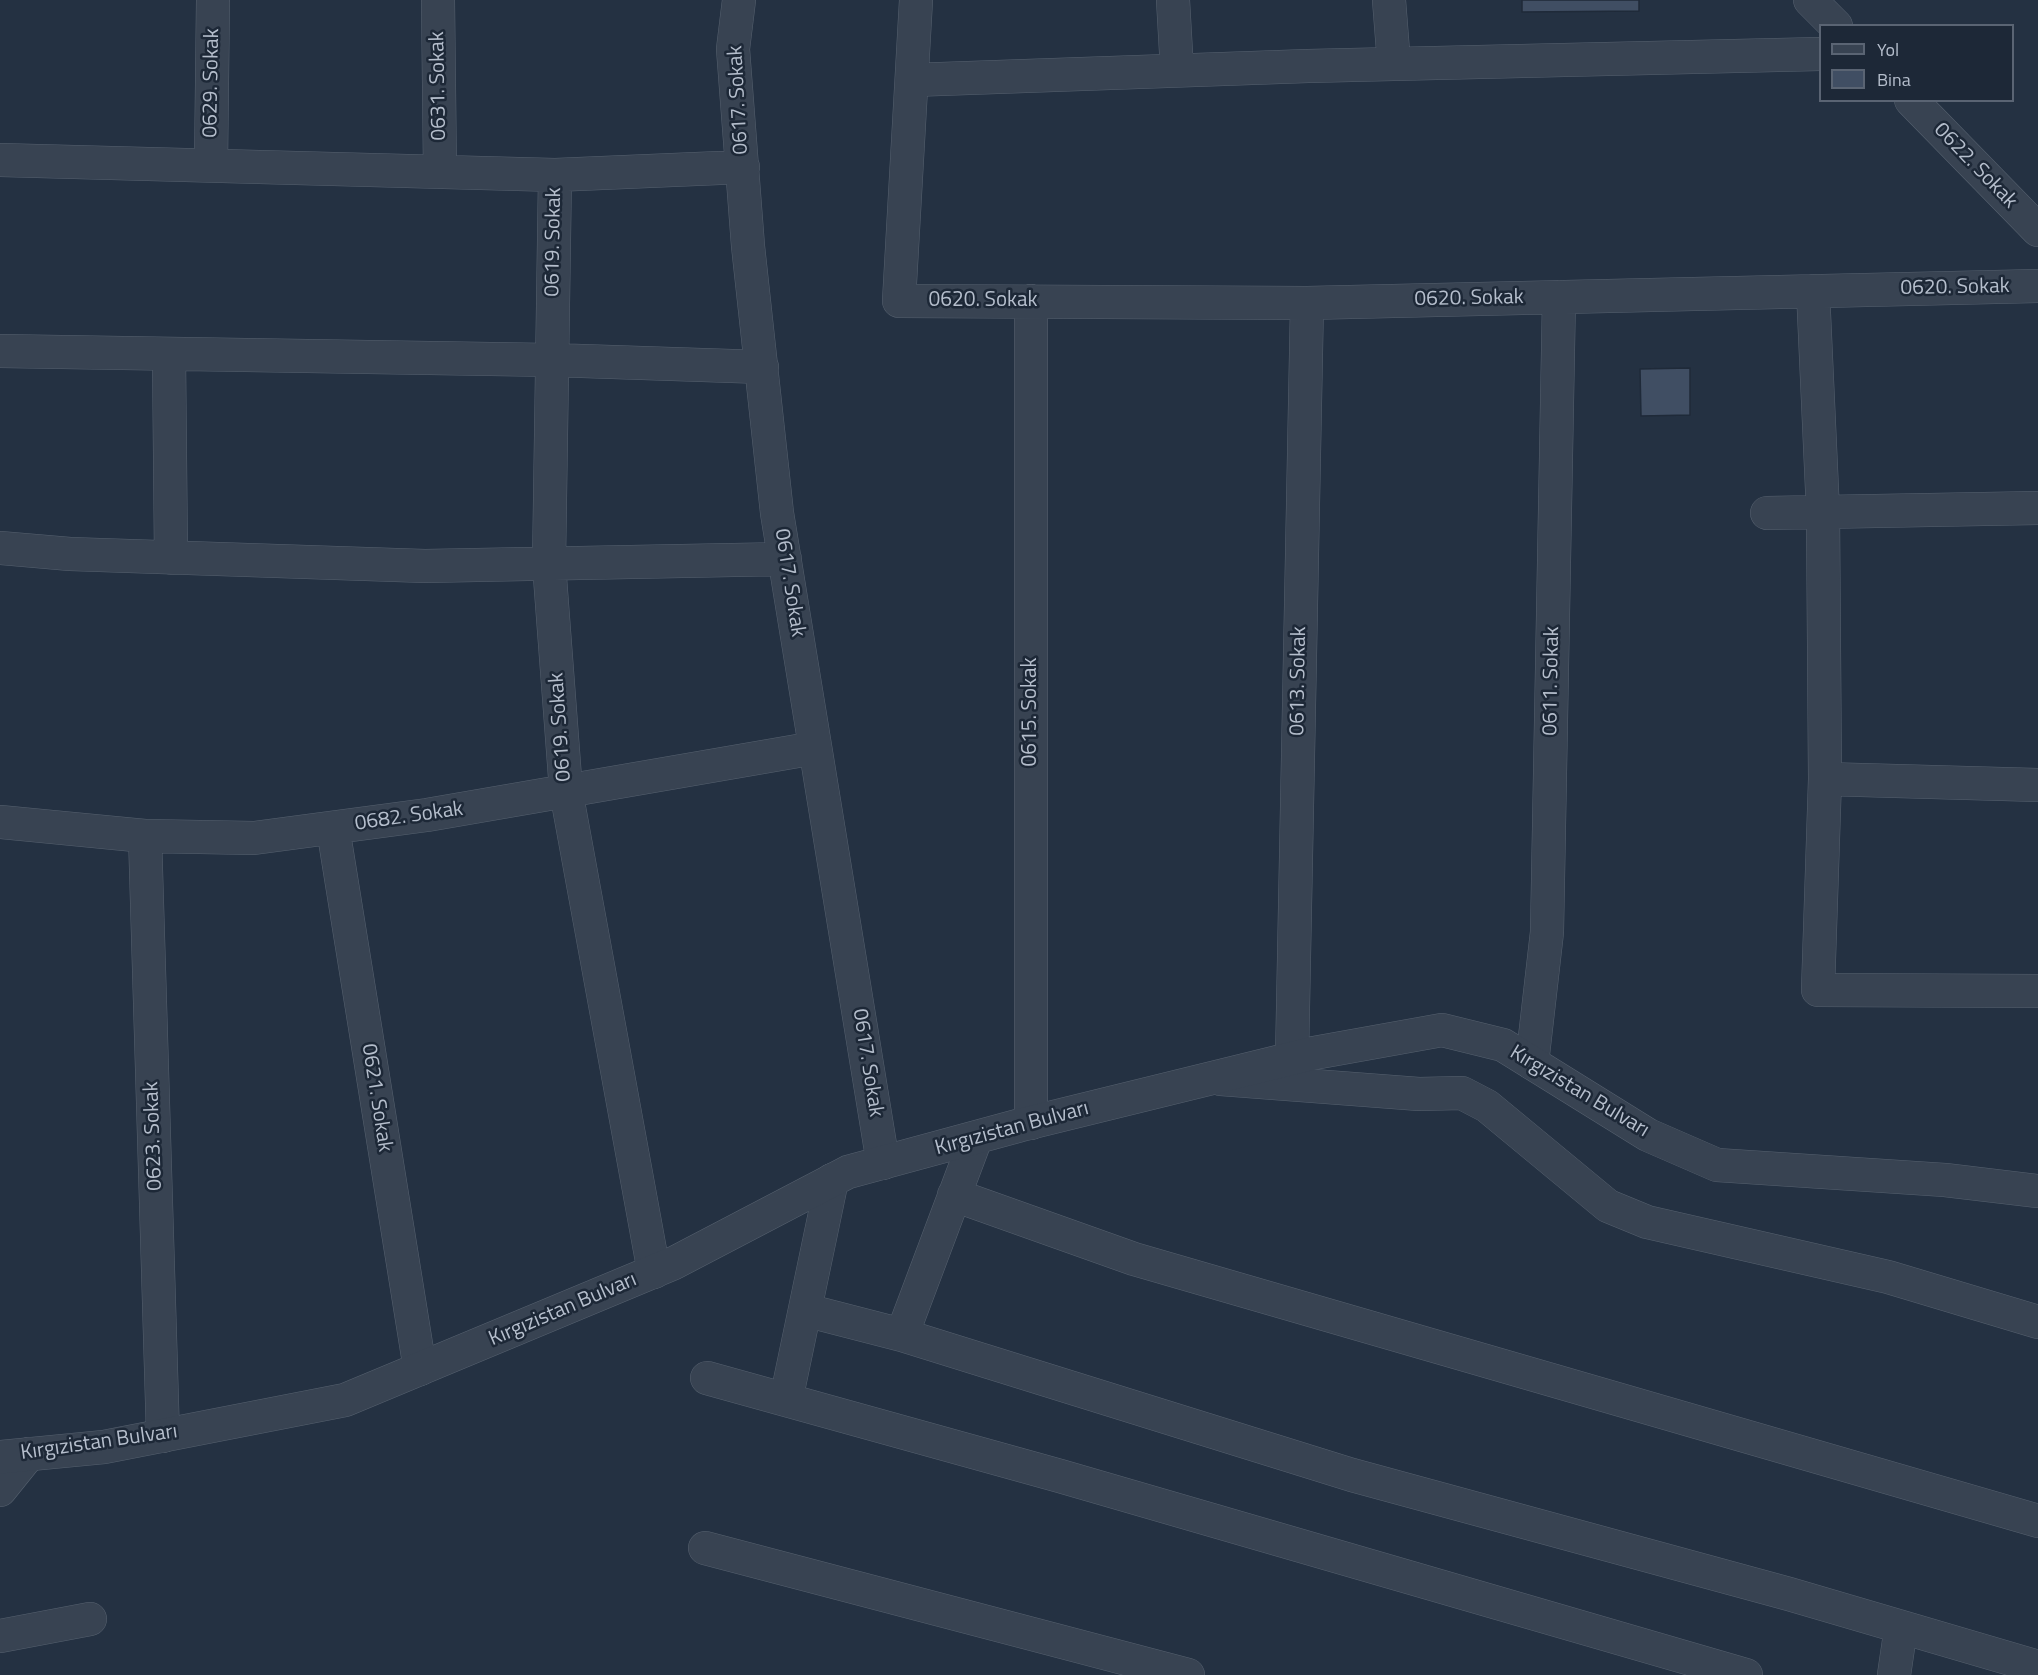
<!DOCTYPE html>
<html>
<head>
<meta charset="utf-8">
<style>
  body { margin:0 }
  #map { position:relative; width:2038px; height:1675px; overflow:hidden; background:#243142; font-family:"Titillium Web",sans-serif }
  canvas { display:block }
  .legend { position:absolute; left:1819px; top:24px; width:195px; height:78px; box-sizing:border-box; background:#1d2837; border:2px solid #5a6473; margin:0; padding:8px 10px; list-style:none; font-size:18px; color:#b5becc }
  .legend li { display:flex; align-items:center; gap:12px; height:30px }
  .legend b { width:30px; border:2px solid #5a6473 }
</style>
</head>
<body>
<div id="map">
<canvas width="2038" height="1675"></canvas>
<ul class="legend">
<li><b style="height:8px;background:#384352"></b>Yol</li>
<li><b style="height:16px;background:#404e63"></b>Bina</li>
</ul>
</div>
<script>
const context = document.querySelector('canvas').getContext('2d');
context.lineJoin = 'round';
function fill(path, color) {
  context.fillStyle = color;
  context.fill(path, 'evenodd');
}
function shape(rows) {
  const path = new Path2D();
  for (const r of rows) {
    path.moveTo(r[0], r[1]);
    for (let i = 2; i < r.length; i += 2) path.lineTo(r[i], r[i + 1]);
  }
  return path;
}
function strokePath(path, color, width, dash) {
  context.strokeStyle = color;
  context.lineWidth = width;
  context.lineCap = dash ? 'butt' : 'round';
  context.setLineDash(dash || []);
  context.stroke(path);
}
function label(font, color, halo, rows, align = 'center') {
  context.font = font + ' "Titillium Web",sans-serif';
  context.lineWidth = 5;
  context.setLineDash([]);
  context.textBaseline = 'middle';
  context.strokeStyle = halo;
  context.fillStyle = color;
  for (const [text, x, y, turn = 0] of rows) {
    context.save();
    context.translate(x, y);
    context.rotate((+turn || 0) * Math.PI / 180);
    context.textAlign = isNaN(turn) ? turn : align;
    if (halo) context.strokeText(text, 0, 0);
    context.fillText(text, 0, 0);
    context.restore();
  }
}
const building = shape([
  [1522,0,1639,0,1639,11,1522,12,1522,0],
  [1690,368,1690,415,1641,416,1640,369,1690,368]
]);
fill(building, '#404e63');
strokePath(building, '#1f2a39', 1.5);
const minor = shape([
  [438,0,440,172],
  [739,0,733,49,748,246,777,513,883,1163],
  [916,0,899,301,1307,303,2038,286],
  [1173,0,1177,70],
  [1389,0,1394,64],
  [1810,0,1836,26],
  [912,80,1308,66,1820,54],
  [1911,100,2038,230],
  [0,160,555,175,743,167],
  [211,165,213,0],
  [555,175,549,564,566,791,654,1272],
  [1813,291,1823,512,1825,779,1818,990,2038,991],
  [0,351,552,360,762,367],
  [169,354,171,558],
  [1767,513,2038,508],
  [0,548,70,554,425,566,785,559],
  [1825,779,2038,785],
  [0,822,145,836,254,838,427,815,815,748],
  [333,828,420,1369],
  [145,836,163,1436],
  [1292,1058,1307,303],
  [1532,1063,1547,932,1559,297],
  [1221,1079,1419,1094,1462,1093,1487,1106,1608,1206,1647,1222,1888,1277,2038,1322],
  [1031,1123,1031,301],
  [954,1195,1134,1259,2038,1521],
  [805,1310,902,1335,1352,1475,1789,1594,2038,1667],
  [902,1335,976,1138],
  [707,1378,1060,1476,1746,1675],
  [786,1400,832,1180],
  [0,1490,29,1454],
  [705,1548,1188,1675],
  [0,1636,90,1619],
  [1894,1675,1901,1627]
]);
const tertiary = shape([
  [0,1457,104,1447,345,1400,674,1263,848,1172,1021,1125,1314,1053,1442,1030,1503,1045,1648,1135,1717,1165,1945,1180,2038,1191]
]);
strokePath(minor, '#56616f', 34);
strokePath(tertiary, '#56616f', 34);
strokePath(minor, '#384352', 33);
strokePath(tertiary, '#384352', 33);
label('21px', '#b5becc', '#1d2837', [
  ["0629. Sokak",212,83,-89],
  ["0631. Sokak",439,86,-91],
  ["0617. Sokak",739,100,-93],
  ["0622. Sokak",1975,166,46],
  ["0619. Sokak",554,242,-89],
  ["0620. Sokak",1955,288,-1],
  ["0620. Sokak",1469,299,-1],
  ["0620. Sokak",983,301],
  ["0617. Sokak",789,583,81],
  ["0613. Sokak",1299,681,-89],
  ["0611. Sokak",1552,681,-89],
  ["0615. Sokak",1031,712,-90],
  ["0619. Sokak",561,727,-94],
  ["0682. Sokak",409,817,-8],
  ["0617. Sokak",867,1063,81],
  ["Kırgızistan Bulvarı",1579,1092,31],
  ["0621. Sokak",376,1098,81],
  ["Kırgızistan Bulvarı",1012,1129,-15],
  ["0623. Sokak",154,1136,-92],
  ["Kırgızistan Bulvarı",563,1310,-23],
  ["Kırgızistan Bulvarı",99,1443,-8]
]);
</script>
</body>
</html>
